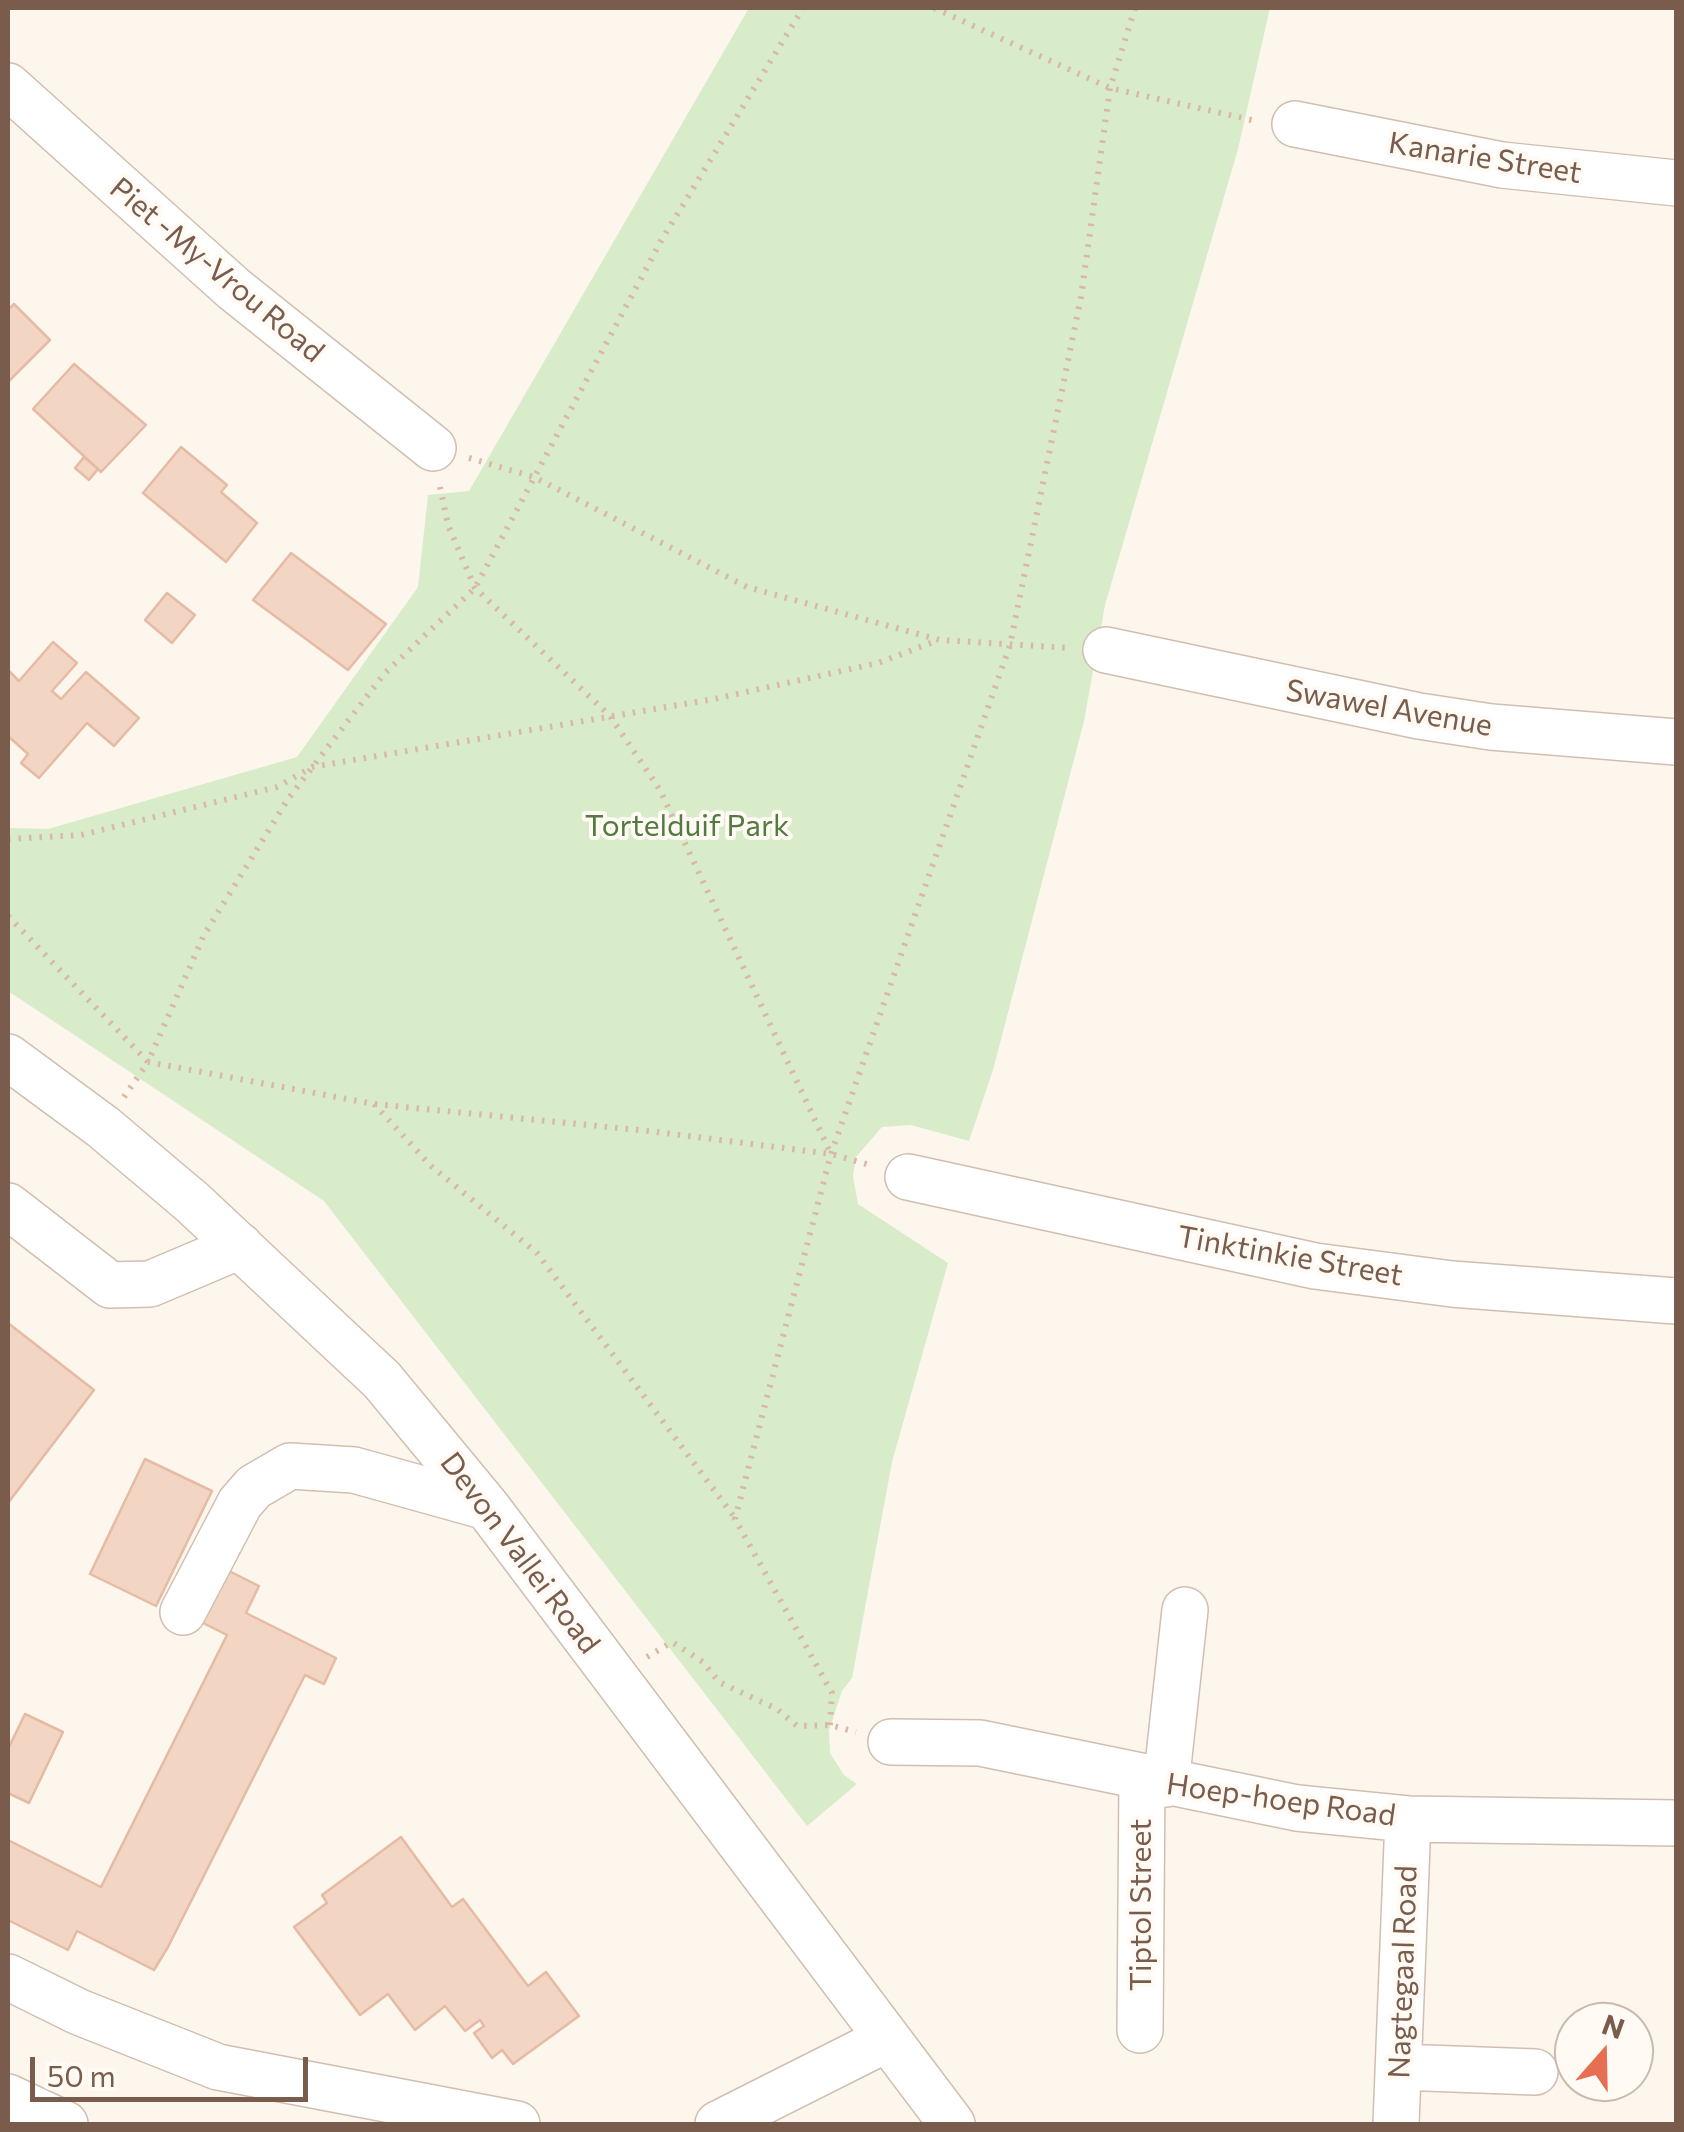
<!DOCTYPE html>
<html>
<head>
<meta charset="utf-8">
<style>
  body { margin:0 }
  #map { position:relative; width:1684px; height:2132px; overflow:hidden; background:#fdf6ec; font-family:Commissioner,sans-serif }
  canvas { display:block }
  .frame { position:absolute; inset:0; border:10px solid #7a5c4d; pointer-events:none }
  .north { position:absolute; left:1554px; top:2002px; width:100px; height:100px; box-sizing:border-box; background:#fffaf3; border:2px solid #cabbb1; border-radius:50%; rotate:20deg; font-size:28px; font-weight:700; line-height:40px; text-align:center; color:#7a5c4d }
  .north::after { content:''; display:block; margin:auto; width:35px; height:45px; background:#e76f51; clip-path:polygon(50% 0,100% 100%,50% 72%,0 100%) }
  .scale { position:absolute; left:30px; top:2057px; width:278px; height:45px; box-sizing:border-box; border:5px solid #7a5c4d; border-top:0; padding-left:12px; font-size:30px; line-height:35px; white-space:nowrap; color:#7a5c4d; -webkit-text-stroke:8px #fffaf3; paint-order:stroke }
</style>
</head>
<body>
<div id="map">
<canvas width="1684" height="2132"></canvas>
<div class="frame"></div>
<div class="north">N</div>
<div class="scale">50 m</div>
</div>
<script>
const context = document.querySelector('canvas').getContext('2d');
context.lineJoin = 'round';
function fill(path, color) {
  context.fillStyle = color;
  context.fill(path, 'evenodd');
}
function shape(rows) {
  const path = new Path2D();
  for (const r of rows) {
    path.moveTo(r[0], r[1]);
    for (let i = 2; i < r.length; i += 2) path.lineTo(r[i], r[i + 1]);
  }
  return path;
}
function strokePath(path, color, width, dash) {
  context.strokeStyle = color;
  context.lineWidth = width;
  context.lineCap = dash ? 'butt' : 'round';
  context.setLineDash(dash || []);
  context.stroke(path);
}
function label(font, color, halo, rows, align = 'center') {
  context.font = font + ' Commissioner,sans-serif';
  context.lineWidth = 8;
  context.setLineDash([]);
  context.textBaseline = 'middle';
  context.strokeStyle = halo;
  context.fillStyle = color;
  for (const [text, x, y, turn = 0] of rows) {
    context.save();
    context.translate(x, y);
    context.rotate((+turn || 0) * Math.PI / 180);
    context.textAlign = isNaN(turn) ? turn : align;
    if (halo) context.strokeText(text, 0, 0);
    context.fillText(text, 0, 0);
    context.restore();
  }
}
fill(shape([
  [749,8,1270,8,1238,149,1105,605,1084,721,993,1070,969,1141,911,1125,882,1127,856,1157,853,1176,858,1204,948,1263,892,1462,852,1678,842,1691,829,1730,830,1753,844,1775,857,1784,807,1826,324,1201,8,991,8,828,48,829,297,757,418,587,428,495,469,491]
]), '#d8ecc9');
const building = shape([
  [14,304,50,340,8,382,8,310,14,304],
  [74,364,146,425,101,472,33,409,74,364],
  [181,447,227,485,221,492,257,523,226,562,143,493,181,447],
  [84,457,98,469,89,480,75,468,84,457],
  [291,553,386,624,348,670,253,600,291,553],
  [167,593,195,615,172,643,145,620,167,593],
  [53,642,77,663,52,691,61,699,86,672,139,718,114,746,87,723,39,778,21,763,28,754,8,736,8,670,19,681,53,642],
  [8,1323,94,1390,8,1503,8,1323],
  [145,1459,212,1491,156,1606,90,1574,145,1459],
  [225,1569,259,1586,246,1613,336,1658,324,1684,305,1675,168,1947,154,1970,77,1931,68,1950,8,1920,8,1840,101,1887,227,1635,199,1621,225,1569],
  [25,1714,63,1732,29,1803,8,1793,8,1749,25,1714],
  [401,1837,452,1907,463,1899,528,1986,546,1972,579,2016,513,2064,502,2050,492,2058,474,2033,484,2026,480,2020,465,2031,445,2006,415,2030,388,1994,360,2015,294,1927,327,1903,322,1895,401,1837]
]);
fill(building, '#f3d5c3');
strokePath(building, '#e6bba3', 2.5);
const minor = shape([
  [8,86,234,289,433,448],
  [1295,124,1502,165,1676,183],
  [1106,650,1419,716,1491,727,1676,742],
  [8,1057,103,1127,192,1202,382,1380,487,1507,952,2124],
  [908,1177,1315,1266,1452,1284,1676,1301],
  [8,1206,110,1285,150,1284,240,1246],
  [183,1612,240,1503,254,1487,290,1466,354,1470,487,1507],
  [891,1742,980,1743,1297,1808,1408,1819,1676,1823],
  [1166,1784,1185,1610],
  [8,1977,79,2012,218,2067,517,2124],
  [1140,2030,1142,1779],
  [1399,2067,1535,2072],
  [8,2097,65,2124],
  [718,2124,887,2039],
  [1396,2124,1408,1819]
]);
strokePath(minor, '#d1beb0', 48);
strokePath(shape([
  [934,8,1110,88,1256,121],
  [469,458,534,477,747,587,940,640,1070,648],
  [440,487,448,525,475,588,610,716,660,790,830,1152],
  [8,839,81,835,277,787,312,767,714,699,878,663,936,641],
  [8,916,148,1062,204,935,288,799,384,674,475,588,661,241,803,8],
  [124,1097,148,1062,374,1104,649,1131,831,1154,870,1165],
  [374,1104,431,1166,537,1253,735,1518],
  [647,1657,672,1642,703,1662,719,1682,777,1709,797,1726,830,1725,856,1732],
  [830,1725,832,1693,735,1519,831,1154,1010,645,1081,297,1110,88,1135,8]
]), '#d9b8a5', 6, [2.5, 8]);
strokePath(minor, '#fff', 45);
label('30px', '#7a5c4d', '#fffaf3', [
  ["Kanarie Street",1485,158,9],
  ["Piet -My-Vrou Road",217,270,40],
  ["Swawel Avenue",1389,708,10],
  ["Tinktinkie Street",1290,1256,10],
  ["Devon Vallei Road",520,1553,53],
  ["Hoep-hoep Road",1281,1800,8],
  ["Tiptol Street",1141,1905,-90],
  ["Nagtegaal Road",1403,1972,-88]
]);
label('30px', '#537a41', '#fffaf3', [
  ["Tortelduif Park",687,826]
]);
</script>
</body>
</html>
